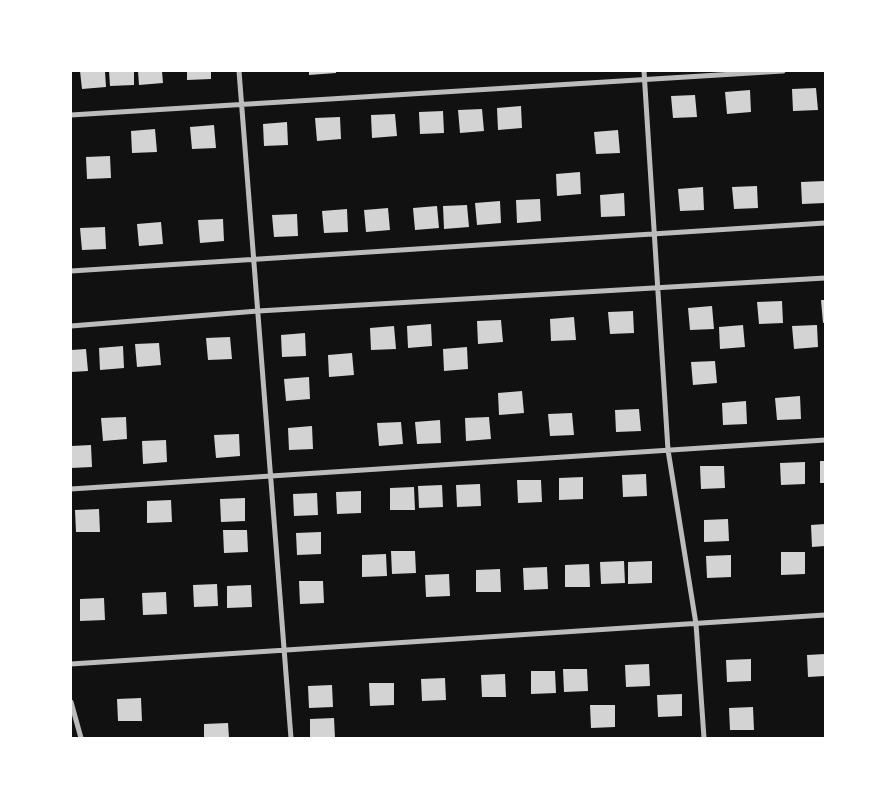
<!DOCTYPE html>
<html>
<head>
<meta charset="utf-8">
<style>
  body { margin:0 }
  #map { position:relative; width:896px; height:809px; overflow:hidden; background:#111; font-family:Georgia,serif }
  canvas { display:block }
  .frame { position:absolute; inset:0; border:72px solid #fff; pointer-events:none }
</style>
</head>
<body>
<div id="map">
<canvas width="896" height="809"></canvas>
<div class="frame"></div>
</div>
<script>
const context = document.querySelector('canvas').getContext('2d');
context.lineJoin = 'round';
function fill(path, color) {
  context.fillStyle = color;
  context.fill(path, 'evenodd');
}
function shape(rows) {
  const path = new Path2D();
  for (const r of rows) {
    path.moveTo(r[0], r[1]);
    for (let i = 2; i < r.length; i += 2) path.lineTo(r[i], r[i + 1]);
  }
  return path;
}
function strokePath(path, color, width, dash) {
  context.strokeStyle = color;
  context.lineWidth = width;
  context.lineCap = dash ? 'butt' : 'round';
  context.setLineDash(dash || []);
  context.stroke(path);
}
fill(shape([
  [80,71,105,71,106,87,82,89],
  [109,71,134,71,134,85,110,86],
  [138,71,162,71,163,83,139,85],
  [187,71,211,71,211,79,187,80],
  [309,71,336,71,336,73,309,75],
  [816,88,818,110,793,111,792,89],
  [750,90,751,112,727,114,725,92],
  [695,95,697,117,673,118,671,96],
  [521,106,522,128,498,130,497,108],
  [482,109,484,131,460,133,458,110],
  [443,111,444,133,420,134,419,112],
  [395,114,397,136,372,138,371,115],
  [340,117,341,139,317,141,315,118],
  [287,122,288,145,264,146,263,124],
  [214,125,216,148,192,149,190,127],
  [155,129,157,152,132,153,131,131],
  [618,130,620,153,596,154,594,132],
  [110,156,111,178,87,179,86,157],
  [580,172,581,194,557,196,556,174],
  [825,181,825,203,802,204,801,182],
  [757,186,758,208,734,209,732,187],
  [703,187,704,210,680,211,678,189],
  [624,193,625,216,601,217,600,195],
  [540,199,541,221,517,223,516,200],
  [500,201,501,223,477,225,475,203],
  [467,205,469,227,444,229,443,206],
  [437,206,439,228,415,230,413,208],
  [388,208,390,230,366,232,364,210],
  [347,209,348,232,324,233,322,211],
  [297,214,298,236,274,237,272,215],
  [223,219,224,241,200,243,198,220],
  [161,222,163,244,139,246,137,224],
  [105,227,106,249,82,250,80,228],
  [821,300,825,300,825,322,823,323],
  [782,301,783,323,759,324,757,302],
  [712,306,714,329,690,330,688,308],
  [633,311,634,333,610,334,608,312],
  [574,317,576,340,551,341,550,319],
  [501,320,503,342,478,344,477,321],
  [431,324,432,346,408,348,407,326],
  [743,325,745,347,720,349,719,327],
  [817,325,818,347,794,349,792,326],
  [394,326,396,349,371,350,370,328],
  [305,333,306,356,282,357,281,335],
  [230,337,232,359,208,360,206,338],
  [159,343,161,365,137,367,135,344],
  [123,346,124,368,100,370,99,348],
  [467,347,468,369,444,371,443,349],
  [86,349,88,371,71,372,71,350],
  [352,353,354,375,329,377,328,355],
  [715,361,717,383,693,385,691,362],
  [309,377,310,399,286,401,284,379],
  [522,391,524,413,499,415,498,393],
  [800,396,801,419,777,420,775,398],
  [746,401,747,424,723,425,722,403],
  [639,409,641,431,616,432,615,410],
  [572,413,574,435,550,436,548,414],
  [126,417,127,439,103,441,101,418],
  [489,417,491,439,466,441,465,418],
  [440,420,441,443,417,444,415,422],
  [401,422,403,444,379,446,377,423],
  [312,426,313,449,289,450,288,428],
  [239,434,240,456,216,458,214,435],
  [166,440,167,462,143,464,142,441],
  [91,445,92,467,71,468,71,446],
  [820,461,825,461,825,483,820,483],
  [805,462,805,484,781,485,780,463],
  [700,466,724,466,725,488,701,489],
  [646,474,647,496,623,497,622,475],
  [583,477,583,499,559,500,559,478],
  [517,480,541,480,542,502,518,503],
  [480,484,481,506,457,507,456,485],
  [442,485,443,507,419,508,418,486],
  [414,487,415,510,390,510,390,488],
  [361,491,361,513,337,514,336,492],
  [317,493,318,515,294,516,293,494],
  [245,498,245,521,221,522,220,499],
  [171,500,172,522,147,523,147,501],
  [99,509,100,532,76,532,75,510],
  [728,519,729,541,704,542,704,520],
  [825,524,825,546,812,547,811,525],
  [223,530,247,530,248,552,224,553],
  [321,532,321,554,297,555,296,533],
  [391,551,415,551,416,573,392,574],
  [781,552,805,552,805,574,781,575],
  [386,554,387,576,362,577,362,555],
  [731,555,731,577,707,578,706,556],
  [624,561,625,583,601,584,600,562],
  [652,561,652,583,628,584,628,562],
  [589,564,590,587,565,587,565,565],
  [547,567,548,589,524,590,523,568],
  [500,569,501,592,476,592,476,570],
  [449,574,450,596,426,597,425,575],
  [299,581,323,581,324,603,300,604],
  [217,584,218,606,194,607,193,585],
  [251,585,252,607,227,608,227,586],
  [166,592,167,614,143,615,142,593],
  [104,598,105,620,80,621,80,599],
  [825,654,825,676,808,677,807,655],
  [751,659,751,681,727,682,726,660],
  [649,664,650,686,626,687,625,665],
  [563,669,587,669,588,691,564,692],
  [531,671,555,671,556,693,531,694],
  [505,674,506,697,482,697,481,675],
  [445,678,446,700,422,701,421,679],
  [369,683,394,683,394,705,370,706],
  [332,685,333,707,309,708,308,686],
  [682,694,682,716,658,717,657,695],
  [141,698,142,721,118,721,117,699],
  [590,705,615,705,615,727,591,728],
  [753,707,754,730,730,730,729,708],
  [334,718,335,738,310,738,310,719],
  [228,723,229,738,204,738,204,724]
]), '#d3d3d3');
strokePath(shape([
  [239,71,291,738],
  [644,71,668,450,696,624,704,738],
  [71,115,783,71],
  [71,271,825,223],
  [71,326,258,311,825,278],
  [71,489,825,440],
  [71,664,825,615],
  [71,702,81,738]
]), '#bcbcbc', 5);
</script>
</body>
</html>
